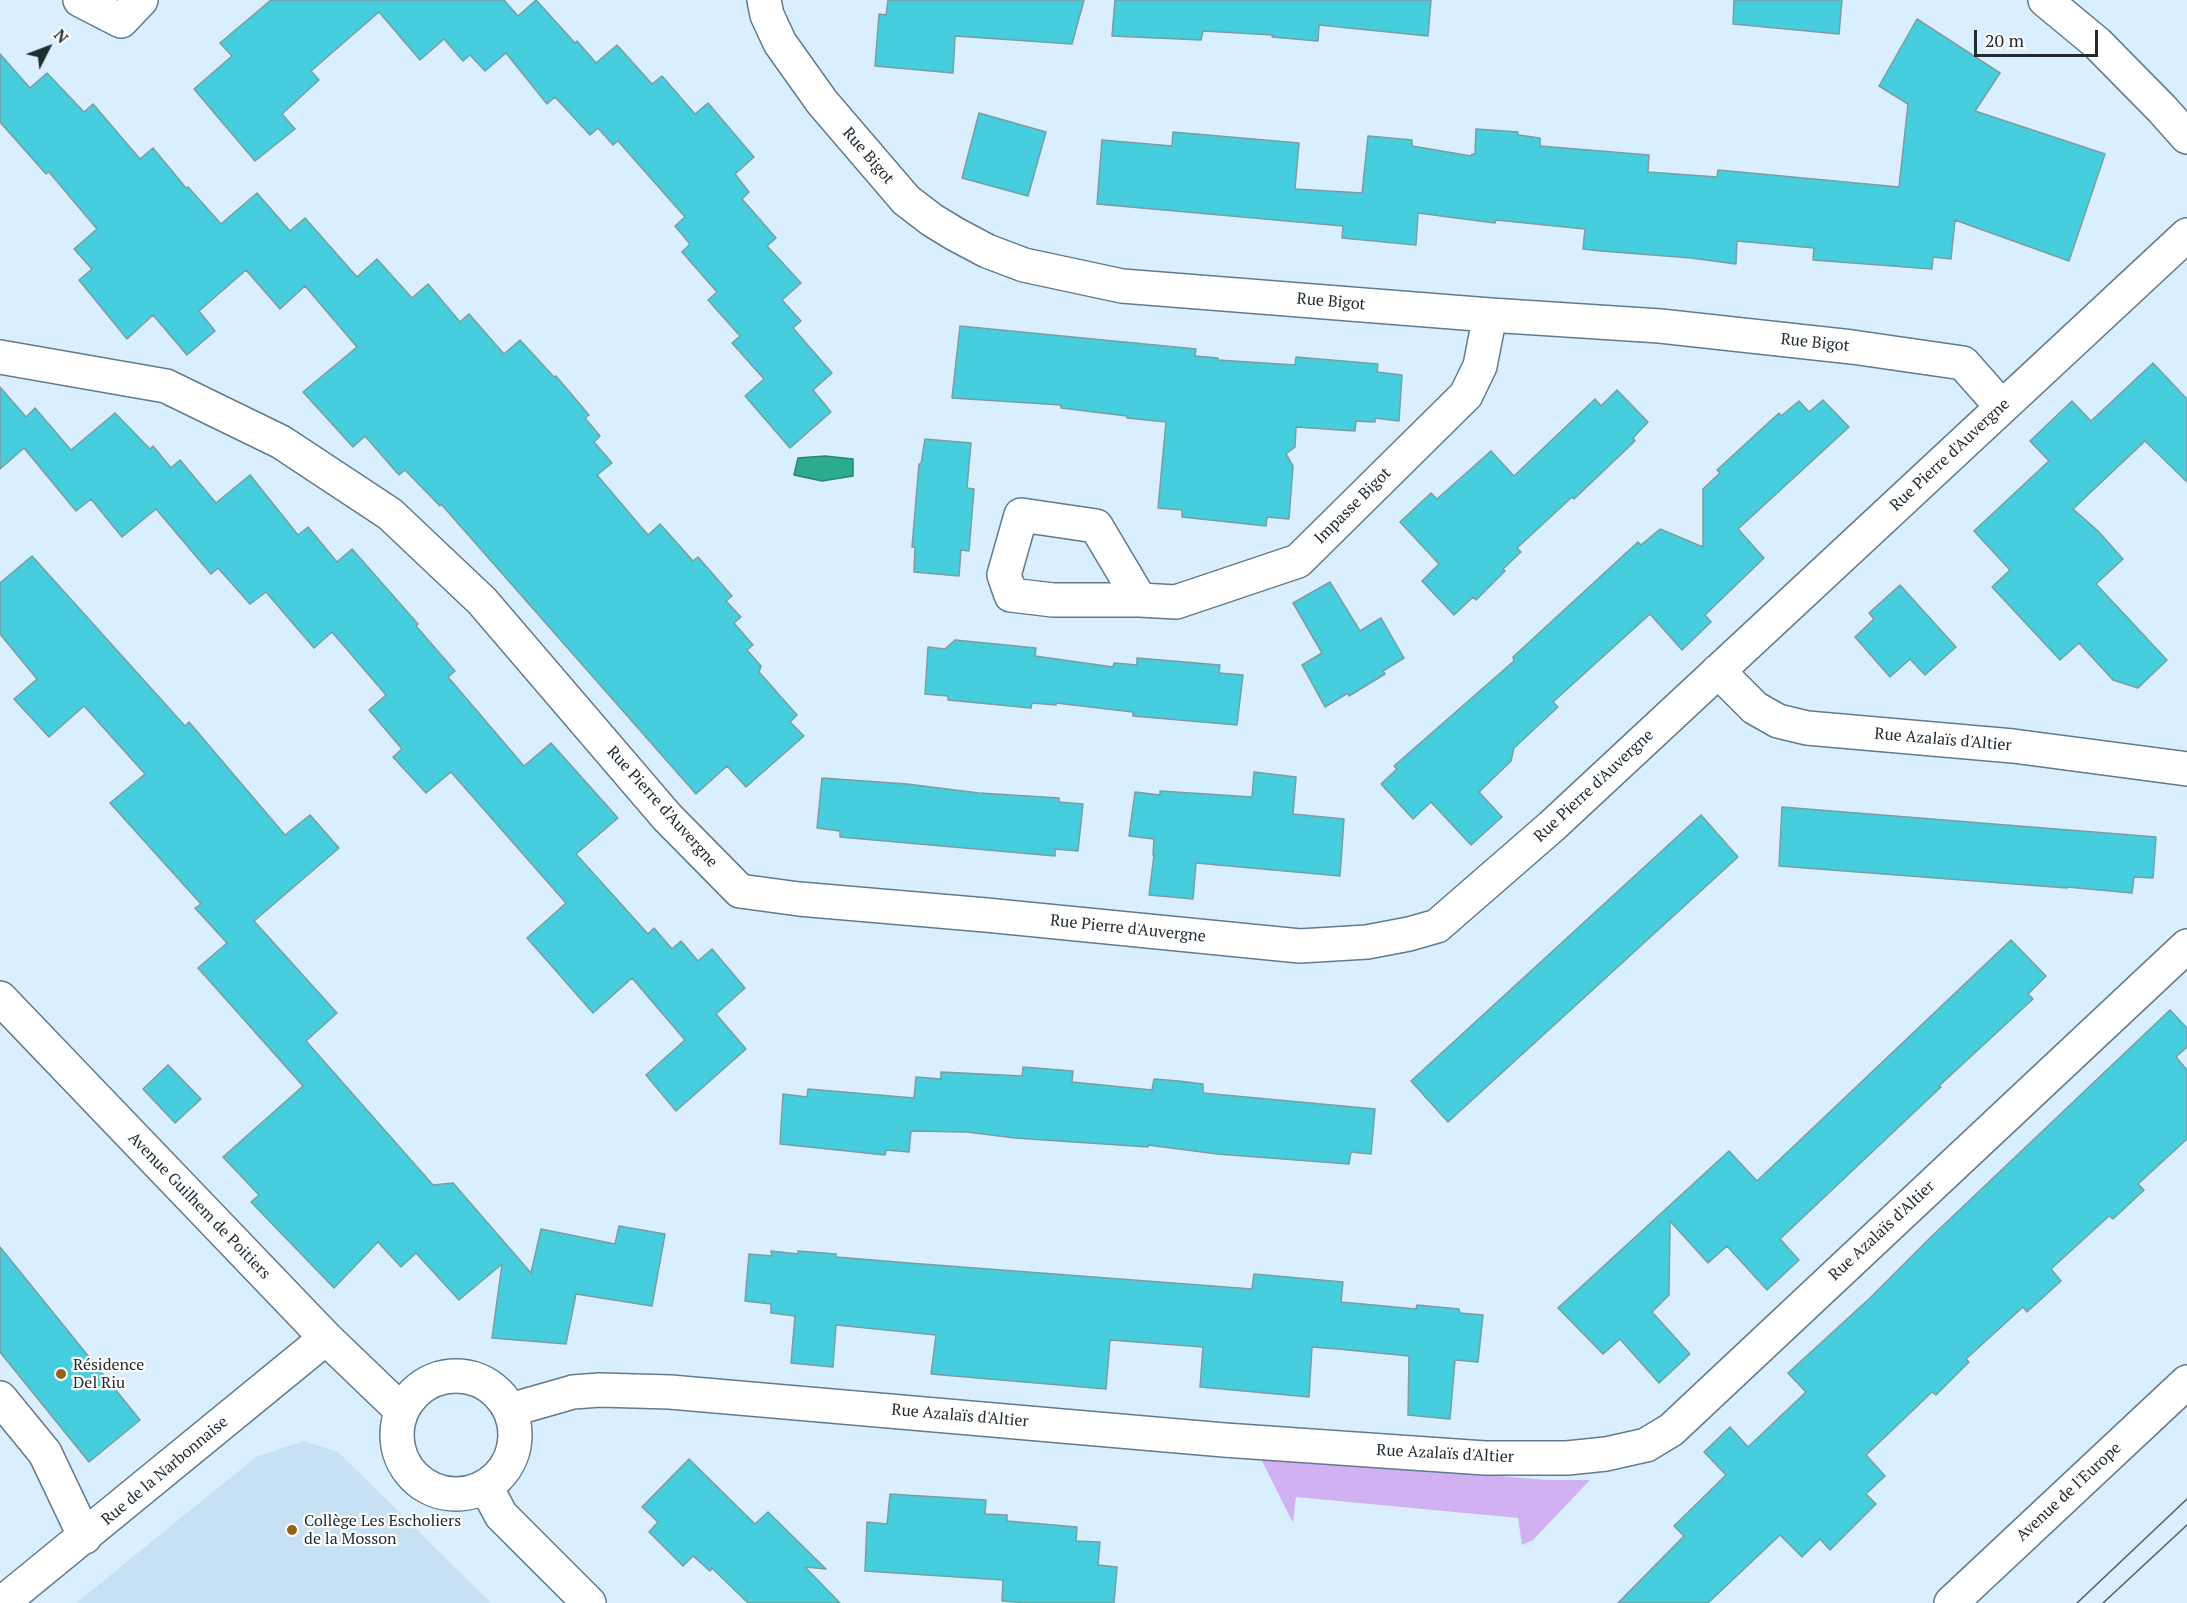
<!DOCTYPE html>
<html>
<head>
<meta charset="utf-8">
<style>
  body { margin:0 }
  #map { position:relative; width:2187px; height:1603px; overflow:hidden; background:#d9efff; font-family:"PT Serif",serif }
  canvas { display:block }
  .north { position:absolute; left:18px; top:18px; width:60px; height:60px; -webkit-text-stroke:4px #fff; paint-order:stroke; rotate:48deg; font-size:16px; font-weight:700; line-height:24px; text-align:center; color:#212b32 }
  .north::after { content:''; display:block; margin:auto; width:21px; height:27px; background:#212b32; clip-path:polygon(50% 0,100% 100%,50% 72%,0 100%) }
  .scale { position:absolute; left:1974px; top:30px; width:124px; height:27px; box-sizing:border-box; border:3px solid #212b32; border-top:0; padding-left:8px; font-size:18px; line-height:21px; white-space:nowrap; color:#212b32; -webkit-text-stroke:4px #fff; paint-order:stroke }
</style>
</head>
<body>
<div id="map">
<canvas width="2187" height="1603"></canvas>
<div class="north">N</div>
<div class="scale">20 m</div>
</div>
<script>
const context = document.querySelector('canvas').getContext('2d');
context.lineJoin = 'round';
function fill(path, color) {
  context.fillStyle = color;
  context.fill(path, 'evenodd');
}
function shape(rows) {
  const path = new Path2D();
  for (const r of rows) {
    if (r.length === 3) {
      path.moveTo(r[0] + r[2], r[1]);
      path.arc(r[0], r[1], r[2], 0, 2 * Math.PI);
      continue;
    }
    path.moveTo(r[0], r[1]);
    for (let i = 2; i < r.length; i += 2) path.lineTo(r[i], r[i + 1]);
  }
  return path;
}
function strokePath(path, color, width, dash) {
  context.strokeStyle = color;
  context.lineWidth = width;
  context.lineCap = dash ? 'butt' : 'round';
  context.setLineDash(dash || []);
  context.stroke(path);
}
function label(font, color, halo, rows, align = 'center') {
  context.font = font + ' "PT Serif",serif';
  context.lineWidth = 4.5;
  context.setLineDash([]);
  context.textBaseline = 'middle';
  context.strokeStyle = halo;
  context.fillStyle = color;
  for (const [text, x, y, turn = 0] of rows) {
    context.save();
    context.translate(x, y);
    context.rotate((+turn || 0) * Math.PI / 180);
    context.textAlign = isNaN(turn) ? turn : align;
    if (halo) context.strokeText(text, 0, 0);
    context.fillText(text, 0, 0);
    context.restore();
  }
}
fill(shape([
  [304,1441,338,1452,491,1603,76,1603,256,1457]
]), '#c6e0f4');
fill(shape([
  [1259,1455,1546,1480,1590,1480,1533,1540,1522,1545,1518,1518,1296,1497,1293,1523]
]), '#d1b1f2');
const water = shape([
  [825,456,853,459,853,476,822,481,794,475,798,458,825,456]
]);
fill(water, '#2dab8d');
strokePath(water, '#298572', 1.5);
const building = shape([
  [271,0,504,0,518,16,536,0,575,43,577,41,596,63,617,45,652,84,662,76,695,114,708,103,754,157,735,174,749,192,742,199,776,238,767,246,801,283,782,300,801,321,793,328,832,373,813,390,831,412,790,448,745,396,764,379,732,343,740,336,708,300,717,292,682,252,690,244,675,226,685,217,618,141,613,145,598,128,590,135,555,97,547,104,506,53,485,71,470,55,463,61,444,39,420,60,379,12,311,71,319,80,282,114,295,129,255,161,194,89,232,56,220,43,271,0],
  [888,0,1084,0,1072,44,955,36,953,73,875,66,879,14,886,15,888,0],
  [1115,0,1431,0,1428,36,1319,25,1318,41,1272,37,1273,35,1203,31,1201,40,1112,36,1115,0],
  [1734,0,1842,0,1839,34,1733,24,1734,0],
  [1917,19,2000,73,1975,111,2105,154,2069,261,1955,220,1951,259,1933,257,1932,269,1813,260,1814,248,1737,241,1736,264,1691,258,1601,251,1583,249,1585,229,1496,220,1495,223,1418,213,1416,245,1342,238,1343,226,1097,204,1102,140,1172,146,1173,132,1299,143,1295,189,1362,193,1368,136,1412,140,1412,146,1471,156,1472,154,1475,154,1476,129,1518,132,1518,135,1540,138,1540,146,1649,155,1648,172,1717,177,1718,170,1899,187,1908,104,1879,86,1917,19],
  [0,54,30,88,47,73,84,112,93,104,140,159,153,148,186,188,188,187,221,224,257,193,290,231,305,218,357,277,377,259,412,298,428,284,460,322,469,314,504,354,520,340,554,377,556,376,589,415,585,418,600,436,594,442,612,463,597,475,648,535,660,524,693,561,698,557,732,596,726,601,741,617,734,623,753,645,747,650,761,666,759,672,797,715,790,722,804,736,746,787,727,766,696,794,441,504,440,506,405,470,399,475,365,436,353,447,303,392,357,347,305,286,280,309,246,270,199,311,215,331,187,355,153,315,127,339,79,280,92,269,74,249,97,229,49,172,46,174,0,122,0,54],
  [979,113,1046,132,1028,196,962,178,979,113],
  [960,326,1196,349,1195,356,1218,358,1218,360,1295,365,1296,357,1378,364,1377,372,1402,375,1399,421,1375,418,1375,422,1356,421,1355,431,1296,427,1295,447,1286,454,1293,466,1289,519,1267,517,1266,526,1182,517,1182,510,1158,508,1166,422,1127,418,1127,416,1061,408,1061,405,952,398,960,326],
  [2153,363,2187,399,2187,482,2145,441,2073,509,2098,531,2123,559,2096,584,2167,660,2138,688,2113,680,2079,643,2060,660,1992,587,2010,570,1974,531,2049,461,2030,441,2072,401,2091,421,2153,363],
  [0,387,26,417,35,408,71,450,115,413,150,449,153,446,171,468,180,460,216,503,250,475,298,535,308,527,337,562,352,549,418,624,416,626,455,671,448,677,524,766,551,743,618,818,576,854,648,934,654,928,672,949,681,941,698,961,712,949,745,988,716,1014,746,1049,676,1111,646,1075,685,1040,632,978,593,1013,527,938,566,903,451,772,426,793,393,757,402,749,369,710,386,695,332,632,314,648,266,592,250,604,218,568,211,574,156,509,122,537,91,499,76,511,24,448,0,469,0,387],
  [1617,390,1648,422,1633,438,1635,441,1574,499,1572,497,1517,548,1521,552,1503,569,1505,571,1476,600,1473,597,1454,615,1422,581,1439,564,1400,522,1431,493,1437,499,1491,451,1514,476,1595,399,1601,406,1617,390],
  [1823,400,1849,427,1738,529,1764,558,1705,615,1711,622,1682,650,1650,614,1553,702,1558,707,1514,748,1511,761,1479,792,1502,817,1471,845,1431,802,1413,819,1381,784,1397,769,1394,766,1514,661,1513,657,1638,542,1641,545,1660,529,1703,547,1703,489,1720,473,1717,470,1779,413,1781,416,1799,401,1809,412,1823,400],
  [925,439,971,443,967,488,974,489,969,551,961,550,959,576,914,572,915,547,912,547,919,464,921,464,925,439],
  [32,556,185,726,189,722,285,835,310,815,339,848,254,921,337,1013,306,1041,433,1185,453,1183,531,1273,541,1229,615,1244,619,1226,665,1234,652,1306,576,1294,566,1344,492,1338,502,1264,459,1300,416,1253,401,1267,378,1242,334,1288,251,1202,259,1195,223,1157,303,1086,198,968,227,943,195,908,201,904,110,803,145,774,84,706,49,737,14,699,37,679,0,634,0,583,32,556],
  [1330,582,1360,631,1381,618,1404,658,1383,671,1385,674,1349,696,1348,693,1325,707,1302,665,1322,653,1293,603,1330,582],
  [1900,585,1956,647,1925,675,1910,659,1890,677,1855,637,1874,619,1869,613,1900,585],
  [955,640,1036,648,1035,656,1113,667,1114,663,1137,665,1137,658,1220,665,1219,673,1243,675,1237,725,1133,716,1133,712,1056,703,1056,705,1032,703,1031,708,948,700,948,696,925,694,928,647,945,649,955,640],
  [1254,772,1296,777,1293,814,1344,819,1340,876,1196,863,1193,899,1149,895,1154,855,1153,855,1154,839,1129,836,1135,792,1160,795,1160,791,1252,797,1254,772],
  [822,778,907,784,979,793,1059,798,1059,802,1083,804,1078,851,1055,849,1055,856,840,837,840,831,817,828,822,778],
  [1782,807,2156,837,2153,878,2134,877,2132,893,2067,887,2067,888,1779,866,1782,807],
  [1701,815,1738,857,1448,1122,1411,1081,1701,815],
  [2011,940,2046,976,2028,994,2033,999,1939,1086,1941,1087,1780,1239,1799,1260,1767,1290,1727,1246,1708,1263,1670,1221,1669,1295,1652,1312,1690,1354,1659,1383,1620,1339,1603,1354,1558,1308,1729,1151,1757,1181,2011,940],
  [2170,1010,2187,1028,2187,1047,2176,1057,2187,1070,2187,1139,2138,1184,2144,1190,2113,1219,2109,1216,2051,1269,2061,1281,2027,1312,2023,1307,1966,1359,1969,1362,1936,1395,1932,1392,1866,1455,1885,1476,1866,1494,1876,1504,1830,1550,1820,1539,1802,1557,1780,1535,1708,1603,1618,1603,1684,1536,1674,1526,1726,1475,1704,1452,1730,1427,1748,1447,1806,1392,1788,1373,1870,1298,1932,1236,2170,1010],
  [168,1065,201,1099,175,1123,143,1089,168,1065],
  [1023,1067,1073,1071,1072,1082,1152,1090,1154,1079,1179,1081,1203,1084,1203,1093,1375,1109,1371,1154,1351,1152,1349,1164,1217,1154,1148,1145,1148,1147,1015,1138,967,1132,911,1131,909,1152,886,1150,885,1155,780,1144,783,1094,807,1097,808,1089,914,1098,916,1077,941,1079,941,1072,1022,1076,1023,1067],
  [0,1247,140,1420,89,1462,0,1352,0,1247],
  [771,1251,798,1254,798,1251,836,1254,836,1257,909,1263,1252,1289,1254,1274,1343,1282,1341,1302,1416,1309,1417,1305,1459,1309,1460,1313,1483,1315,1478,1362,1455,1360,1450,1419,1408,1415,1409,1356,1338,1349,1312,1347,1309,1397,1200,1387,1203,1347,1110,1340,1106,1389,931,1374,936,1335,836,1325,833,1367,791,1363,795,1316,771,1313,771,1304,745,1301,749,1254,772,1256,771,1251],
  [689,1459,755,1524,768,1512,826,1569,805,1567,840,1603,748,1603,712,1568,710,1571,693,1556,683,1566,649,1532,658,1522,642,1507,689,1459],
  [890,1494,986,1500,985,1514,1007,1515,1007,1521,1077,1527,1076,1541,1100,1542,1098,1565,1117,1567,1114,1603,1028,1603,1002,1601,1003,1580,865,1571,867,1522,887,1524,890,1494]
]);
fill(building, '#46cede');
strokePath(building, '#7a9da2', 1.5);
const minor = shape([
  [80,0,121,21,141,0],
  [764,0,767,15,780,43,822,102,906,200,932,220,955,234,987,251,1024,265,1122,286,1490,315,1660,326,1852,347,1963,363,2002,407],
  [2045,0,2097,43,2162,109,2187,137],
  [0,357,166,386,281,442,390,514,482,601,667,817,740,891,799,899,986,915,1300,946,1367,942,1409,934,1437,926,1552,826,2187,235],
  [1140,600,1053,600,1011,595,1004,575,1021,515,1096,526,1140,600,1176,602,1298,561,1466,395,1480,366,1490,315],
  [1718,671,1755,708,1778,721,1807,728,2013,746,2187,769],
  [0,998,326,1338,402,1411],
  [456,1435,59],
  [0,1398,45,1453,85,1537],
  [510,1410,573,1392,600,1390,670,1392,1224,1440,1485,1458,1567,1458,1606,1454,1646,1445,1671,1430,2187,946],
  [486,1487,501,1515,589,1603],
  [2,1603,326,1338]
]);
const major = shape([
  [1951,1603,2187,1382]
]);
strokePath(minor, '#627a8c', 36);
strokePath(major, '#627a8c', 36);
strokePath(minor, '#fff', 33);
strokePath(major, '#fff', 33);
strokePath(shape([
  [2077,1603,2187,1499],
  [2103,1603,2187,1525]
]), '#505d67', 1.5);
for (const [x, y, r, color] of [
  [61,1374,6,"#946214"],
  [292,1530,6,"#946214"]
]) {
  const dot = new Path2D();
  dot.arc(x, y, r, 0, 2 * Math.PI);
  context.fillStyle = color;
  context.fill(dot);
  strokePath(dot, '#fff', 2);
}
label('16px', '#212b32', '#fff', [
  ["Rue Bigot",868,156,49],
  ["Rue Bigot",1331,302,5],
  ["Rue Bigot",1815,343,6],
  ["Rue Pierre d'Auvergne",1950,455,-43],
  ["Impasse Bigot",1353,506,-45],
  ["Rue Azalaïs d'Altier",1943,740,5],
  ["Rue Pierre d'Auvergne",1594,786,-43],
  ["Rue Pierre d'Auvergne",662,807,48],
  ["Rue Pierre d'Auvergne",1128,929,6],
  ["Avenue Guilhem de Poitiers",199,1206,46],
  ["Rue Azalaïs d'Altier",1882,1231,-43],
  ["Rue Azalaïs d'Altier",960,1416,5],
  ["Rue Azalaïs d'Altier",1445,1454,3],
  ["Rue de la Narbonnaise",165,1471,-40],
  ["Avenue de l'Europe",2069,1492,-43]
]);
label('16px', '#212b32', '#fff', [
  ["Résidence",73,1365],
  ["Del Riu",73,1383],
  ["Collège Les Escholiers",304,1521],
  ["de la Mosson",304,1539]
], 'left');
</script>
</body>
</html>
